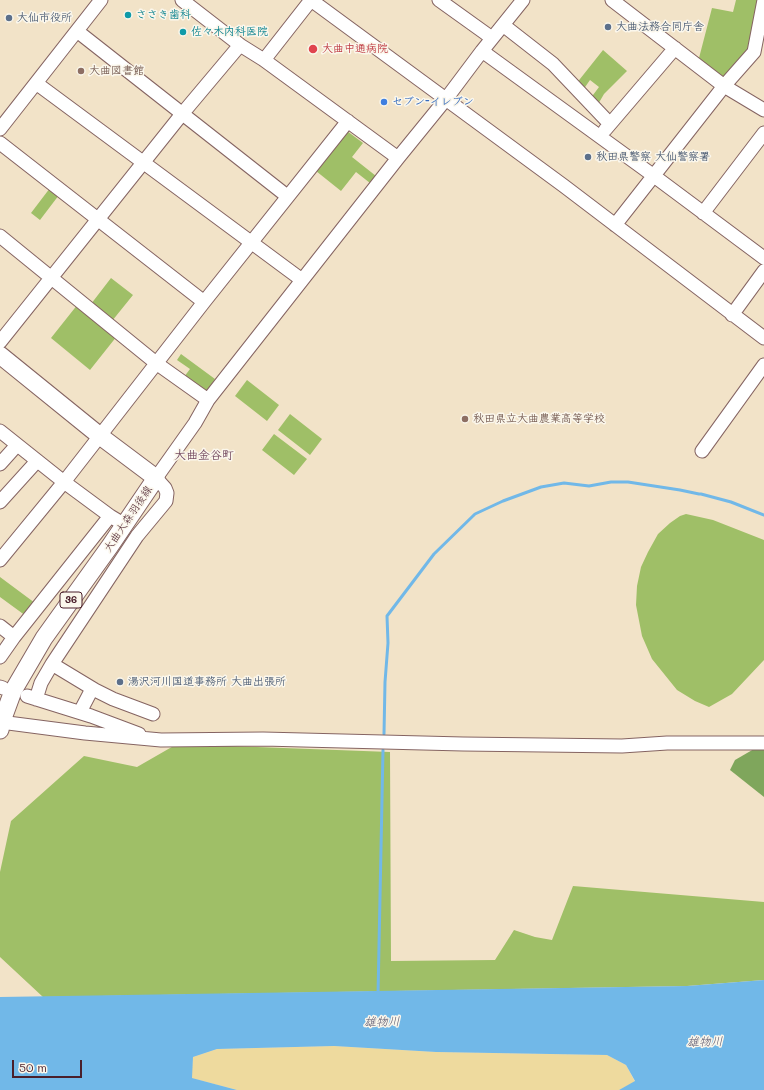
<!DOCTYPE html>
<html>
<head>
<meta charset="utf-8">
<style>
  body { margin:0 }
  #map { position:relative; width:764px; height:1090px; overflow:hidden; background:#f2e3c8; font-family:Mali,sans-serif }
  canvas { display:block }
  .scale { position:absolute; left:12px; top:1060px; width:70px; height:18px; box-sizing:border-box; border:2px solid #4a1f2b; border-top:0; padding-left:5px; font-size:12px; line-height:14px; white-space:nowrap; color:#4a1f2b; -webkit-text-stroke:3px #fbf7ec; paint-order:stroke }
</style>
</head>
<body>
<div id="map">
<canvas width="764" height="1090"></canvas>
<div class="scale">50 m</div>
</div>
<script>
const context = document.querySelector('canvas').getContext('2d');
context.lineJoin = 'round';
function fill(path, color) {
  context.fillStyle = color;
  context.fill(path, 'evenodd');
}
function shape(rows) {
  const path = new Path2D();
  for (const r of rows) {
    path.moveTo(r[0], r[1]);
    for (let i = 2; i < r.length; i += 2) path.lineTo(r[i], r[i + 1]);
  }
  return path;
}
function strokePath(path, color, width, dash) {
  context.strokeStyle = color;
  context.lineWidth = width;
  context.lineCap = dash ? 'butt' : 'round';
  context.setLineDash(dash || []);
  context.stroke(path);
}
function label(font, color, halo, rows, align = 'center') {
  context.font = font + ' Mali,"Klee One",sans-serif';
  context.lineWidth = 3;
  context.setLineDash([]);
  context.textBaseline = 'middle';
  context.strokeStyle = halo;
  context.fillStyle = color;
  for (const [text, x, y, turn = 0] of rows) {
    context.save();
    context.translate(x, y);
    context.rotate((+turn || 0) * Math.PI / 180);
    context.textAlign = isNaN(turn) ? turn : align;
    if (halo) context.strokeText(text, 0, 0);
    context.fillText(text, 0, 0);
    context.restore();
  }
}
fill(shape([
  [736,0,760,0,748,50,729,75,721,78,699,58,712,8,733,12],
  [603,50,627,71,604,94,597,106,590,99,599,87,590,80,583,90,576,84],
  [347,131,363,143,352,157,376,176,370,183,356,172,341,191,316,171],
  [50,188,59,195,40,220,31,213],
  [111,278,133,295,112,321,91,304],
  [78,304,117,336,90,370,51,338],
  [181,354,215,379,206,393,184,377,190,369,177,360],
  [247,380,279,405,267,421,235,396],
  [290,414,322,439,310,455,278,430],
  [274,434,307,459,294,475,262,450],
  [686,514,713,520,764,540,764,660,732,694,709,707,695,701,677,690,652,659,642,636,636,605,637,586,641,567,648,552,658,534,670,523,680,516],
  [0,577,35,603,26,616,0,597],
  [177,744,390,752,391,961,495,960,514,930,535,937,552,940,573,886,764,902,764,980,687,986,43,997,0,957,0,872,11,821,84,756,137,767]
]), '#9fbf67');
fill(shape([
  [754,749,764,749,764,797,730,770,735,760]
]), '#7fa65c');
fill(shape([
  [334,1046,436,1052,607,1055,626,1065,635,1082,619,1090,237,1090,191,1078,193,1057,217,1049]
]), '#eeda9e');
fill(shape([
  [764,980,764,1090,619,1090,635,1081,626,1065,607,1055,436,1052,334,1046,217,1049,193,1057,192,1078,237,1090,0,1090,0,997,687,986]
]), '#71b8e8');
strokePath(shape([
  [384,734,385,682,388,643,387,616,434,554,475,514,503,501,541,487,564,483,589,486,611,482,628,482,680,490,699,494,701,494,731,502,764,515],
  [378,995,383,750]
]), '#71b8e8', 3);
const minor = shape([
  [182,0,240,45,264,60,398,158],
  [311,0,564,186,764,338],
  [439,0,492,38],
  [612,0,724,86,764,110],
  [503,25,553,64,610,124],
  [77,31,287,196],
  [482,51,654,176,764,258],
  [264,60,311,0],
  [36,83,302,280],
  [0,129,101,0],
  [605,130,675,48],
  [0,143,204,302],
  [703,213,764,133],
  [615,225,724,86,754,52,764,0],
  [0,236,156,363,208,400],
  [732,315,764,271],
  [0,342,182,114,240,45],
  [0,431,64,482,110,516],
  [702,451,764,365],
  [0,464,17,445],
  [0,502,37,461],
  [0,560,64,482,204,302,348,121],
  [0,626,14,637],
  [0,657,14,637,110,516,125,525],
  [52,664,95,690,113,699,153,714],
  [0,687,3,688],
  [27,696,91,716,139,734],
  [36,699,41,683,52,664,137,536,166,501,167,493,165,488,156,478,195,423,208,400,398,158,446,99,482,51,523,0],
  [80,712,92,689],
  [0,722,85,733,161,740,263,739,463,744,622,746,667,743,764,743]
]);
const major = shape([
  [0,355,100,436,156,478,110,546,44,638,13,691,2,721,0,730]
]);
strokePath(minor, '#856462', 15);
strokePath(major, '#856462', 19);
strokePath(minor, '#fff', 13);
strokePath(major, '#fff', 17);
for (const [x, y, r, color] of [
  [128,15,4,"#0f9aa8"],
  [9,18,4,"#5c6f8a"],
  [608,27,4,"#5c6f8a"],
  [183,32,4,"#0f9aa8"],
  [313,49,5,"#e0444e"],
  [81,71,4,"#8d6e63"],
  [384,102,4,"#3f7fe0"],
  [588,157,4,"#5c6f8a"],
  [465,419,4,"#8d6e63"],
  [120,682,4,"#5c6f8a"]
]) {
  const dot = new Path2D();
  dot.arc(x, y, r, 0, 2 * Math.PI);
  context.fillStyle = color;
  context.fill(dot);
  strokePath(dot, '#fbf7ec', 1.5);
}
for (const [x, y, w] of [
  [71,600,22]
]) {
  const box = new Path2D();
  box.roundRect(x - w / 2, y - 8, w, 16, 3);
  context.fillStyle = '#fbf7ec';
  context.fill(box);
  strokePath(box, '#4a1f2b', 1);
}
label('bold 10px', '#4a1f2b', null, [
  ["36",71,600]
]);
label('bold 11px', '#0d838f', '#fbf7ec', [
  ["ささき歯科",136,15],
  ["佐々木内科医院",191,32]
], 'left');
label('bold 11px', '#4e5e75', '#fbf7ec', [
  ["大仙市役所",17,18],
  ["大曲法務合同庁舎",616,27],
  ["秋田県警察 大仙警察署",596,157],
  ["湯沢河川国道事務所 大曲出張所",128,682]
], 'left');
label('bold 11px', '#be3a42', '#fbf7ec', [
  ["大曲中通病院",322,49]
], 'left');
label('bold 11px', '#785e54', '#fbf7ec', [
  ["大曲図書館",89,71],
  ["秋田県立大曲農業高等学校",473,419]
], 'left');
label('bold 11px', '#366cbe', '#fbf7ec', [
  ["セブン-イレブン",392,102]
], 'left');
label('11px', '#4a1f2b', '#fbf7ec', [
  ["大曲大森羽後線",128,519,-56]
]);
label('bold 12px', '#764c62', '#fbf7ec', [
  ["大曲金谷町",204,455]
]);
label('italic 12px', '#58556d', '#fbf7ec', [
  ["雄物川",382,1022,-1],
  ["雄物川",705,1042,-1]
]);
</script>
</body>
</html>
